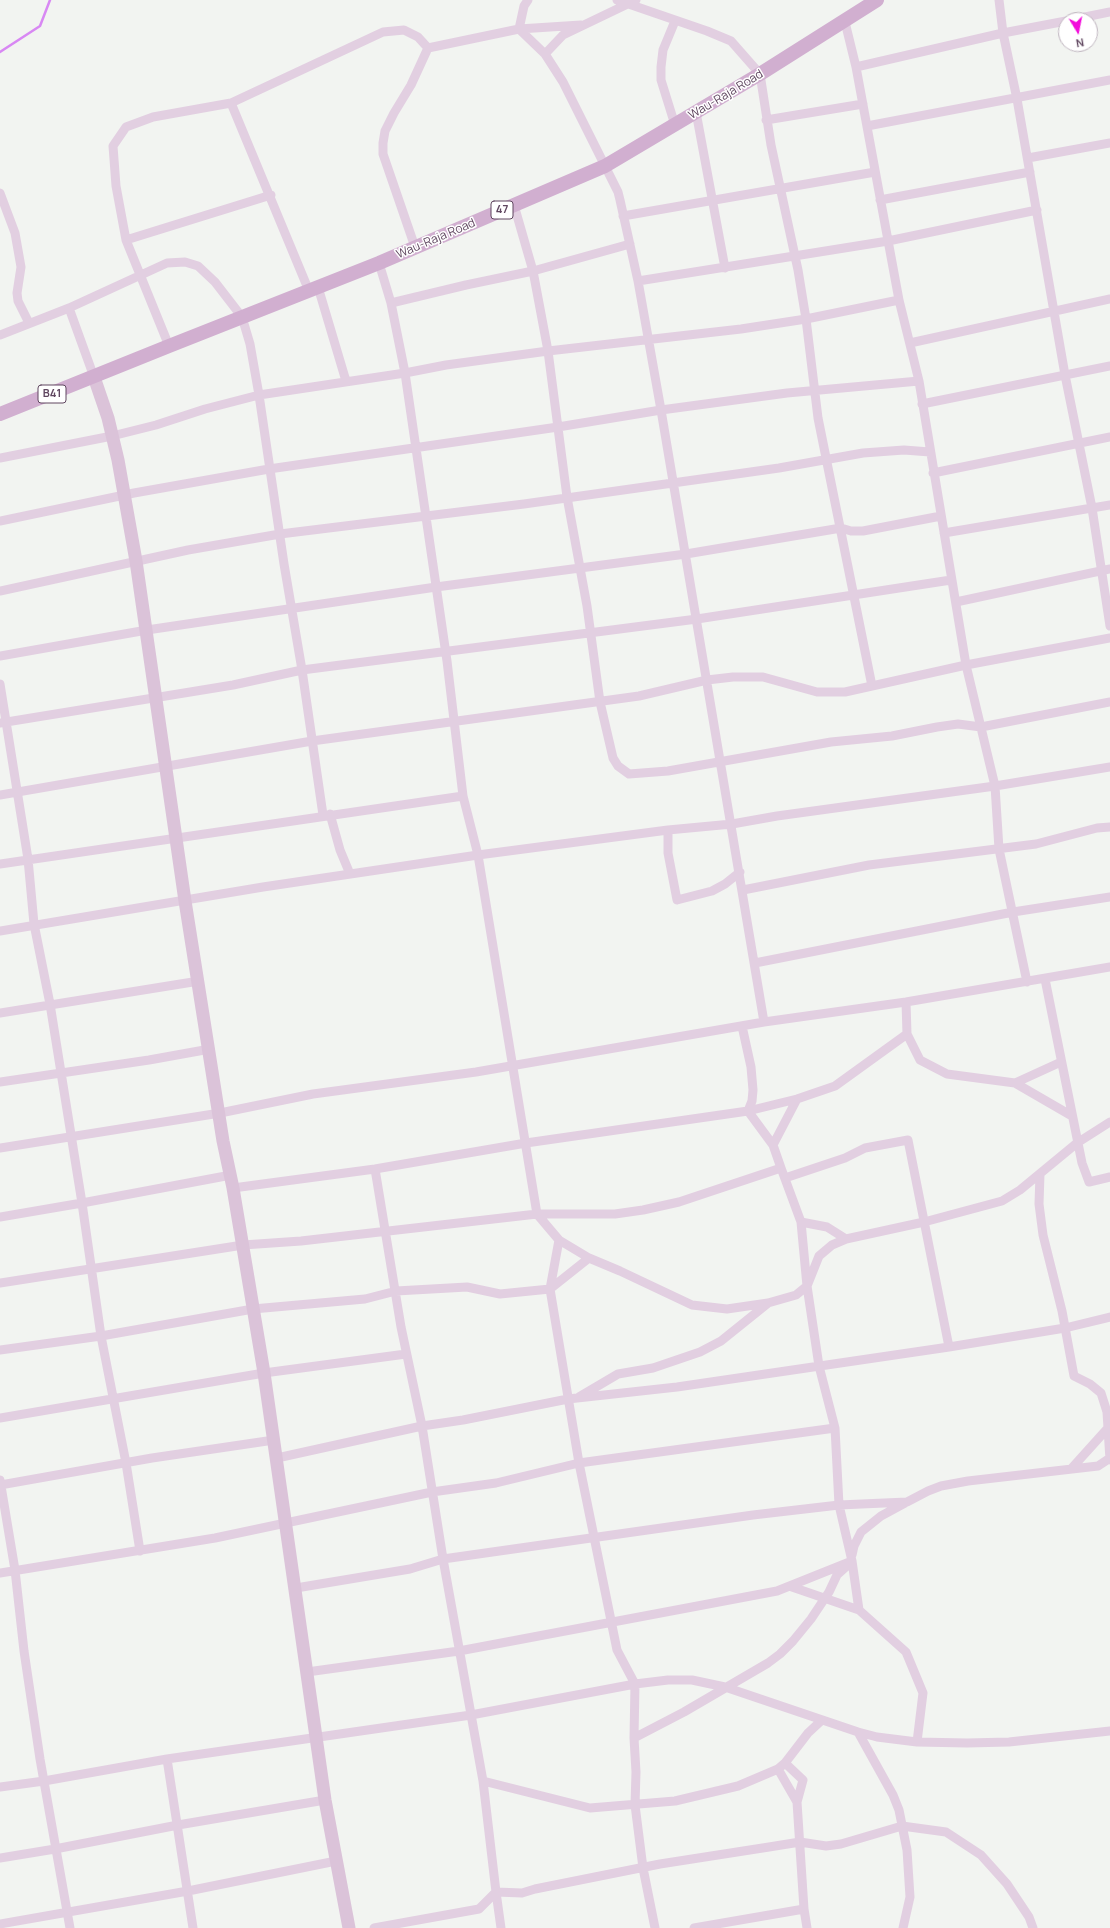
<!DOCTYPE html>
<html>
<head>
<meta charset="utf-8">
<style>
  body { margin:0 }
  #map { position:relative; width:1110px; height:1928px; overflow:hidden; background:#f2f4f1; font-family:Manrope,sans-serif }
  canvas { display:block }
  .north { position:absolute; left:1058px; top:12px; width:40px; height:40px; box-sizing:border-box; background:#fff; border:1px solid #bfb5bf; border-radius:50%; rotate:170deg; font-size:11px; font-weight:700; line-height:16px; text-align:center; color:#604760 }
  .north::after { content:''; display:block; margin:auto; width:14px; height:18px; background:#f20cda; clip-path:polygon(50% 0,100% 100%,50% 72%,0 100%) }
</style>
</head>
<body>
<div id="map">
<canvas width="1110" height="1928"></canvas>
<div class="north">N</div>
</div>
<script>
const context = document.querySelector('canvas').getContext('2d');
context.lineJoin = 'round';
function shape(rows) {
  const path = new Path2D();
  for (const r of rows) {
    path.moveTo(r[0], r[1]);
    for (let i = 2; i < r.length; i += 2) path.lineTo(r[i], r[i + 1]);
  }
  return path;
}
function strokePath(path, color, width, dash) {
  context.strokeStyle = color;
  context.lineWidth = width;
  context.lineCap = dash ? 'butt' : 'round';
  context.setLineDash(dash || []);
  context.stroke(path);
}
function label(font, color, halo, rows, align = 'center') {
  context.font = font + ' Manrope,sans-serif';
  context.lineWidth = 3;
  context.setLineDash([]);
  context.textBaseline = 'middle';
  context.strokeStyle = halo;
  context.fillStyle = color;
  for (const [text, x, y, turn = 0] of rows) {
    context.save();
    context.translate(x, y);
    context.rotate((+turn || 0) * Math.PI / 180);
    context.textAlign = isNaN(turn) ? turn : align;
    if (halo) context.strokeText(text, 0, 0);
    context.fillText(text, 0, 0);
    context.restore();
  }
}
strokePath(shape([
  [0,52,40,26,50,0]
]), '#d888f3', 2.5);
strokePath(shape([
  [528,0,524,6,519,29,545,54,563,82,618,192,620,200,638,281,661,410,764,1022],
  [617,0,707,31,731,41,760,74,771,145,798,270,806,319,818,418,872,686],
  [999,0,1003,33,1017,99,1065,375,1092,508,1110,626],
  [1070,20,1110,12],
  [675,21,663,50,661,67,661,80,675,125],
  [845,22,856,67,899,300,919,381,966,665,995,786,999,849,1027,982],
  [428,48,519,29,581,25],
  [545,54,563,35,636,0],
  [856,67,1003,33,1066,21],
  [231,103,309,291],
  [696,112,725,268],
  [766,120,863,104],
  [867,126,1110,80],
  [1028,158,1110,143],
  [0,193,15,233,21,267,17,293,18,301,29,323],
  [880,200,1030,172],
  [514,205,533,271,548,351,567,497,587,606,600,702,613,758,618,766,629,774,668,771,831,742,892,736,937,727,958,724,981,727,1110,702],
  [623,216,875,172],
  [126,240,271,195],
  [415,247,383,154,383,143,385,131,394,113,411,85,428,48],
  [379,263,391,303,405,373,447,661,463,796,478,855,537,1214,559,1240,550,1289,579,1463,617,1650,635,1684,634,1738,636,1772,635,1805,643,1868,655,1928],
  [638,281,888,241,1037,210],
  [318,287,346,381],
  [391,303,466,285,533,271,630,244],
  [69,308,94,377],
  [0,335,69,308,167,263,185,262,198,266,215,282,242,317,250,344,259,395,284,564,302,670,323,815],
  [910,343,1110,299],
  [169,346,126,240,116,186,113,146,126,127,153,117,231,103,383,32,404,30,418,37,428,48],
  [922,404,1110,366],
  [0,458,112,436,156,425,205,409,259,395,405,373,446,365,548,351,741,329,806,319,899,300],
  [933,473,1110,437],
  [0,521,134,493,269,469,558,427,661,410,787,393,919,381],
  [944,533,1110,505],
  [0,591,188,550,280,534,524,504,779,468,863,453,904,450,930,452],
  [956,602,1110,569],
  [0,656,147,630,436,587,686,554,841,528,851,531,863,531,941,516],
  [0,684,28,859,34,924,50,1004,82,1203,101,1336,126,1463,140,1551],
  [0,723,233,685,302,670,697,619,951,580],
  [0,795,312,741,639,696,707,680,733,677,763,677,817,692,845,692,966,665,1110,638],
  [330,814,340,850,350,874],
  [668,830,668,853,677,900,712,891,725,884,740,872],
  [0,864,463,796],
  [743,890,869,865,1036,844,1097,828,1110,827],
  [0,931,263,887,478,855,668,830,732,824,777,816,995,786,1110,767],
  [755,963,1013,912,1110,897],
  [1045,979,1082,1163,1089,1182,1110,1177],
  [906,1002,907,1034,920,1060,947,1074,1015,1083,1072,1116],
  [0,1013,199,981],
  [742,1026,751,1067,753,1090,752,1101,748,1111],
  [0,1082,149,1060,210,1049],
  [1015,1083,1061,1062],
  [748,1111,773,1145,781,1168],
  [773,1145,797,1099],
  [0,1148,220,1113,313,1094,476,1072,764,1022,906,1002,1110,967],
  [375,1169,401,1327,422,1426,443,1559,483,1781,496,1892,501,1928],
  [1040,1174,1039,1204,1043,1235,1062,1311,1074,1376,1090,1384,1101,1393,1107,1412,1110,1460],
  [785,1178,845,1158,865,1148,908,1140,949,1347],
  [233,1188,375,1169,526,1143,748,1111,797,1099,835,1086,907,1034],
  [0,1217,82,1203,231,1175],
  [801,1222,827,1227,846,1239],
  [559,1240,589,1258,620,1271,692,1305,727,1309,768,1303,796,1295,807,1286,819,1256,832,1245,846,1239,924,1222,1002,1201,1020,1190,1077,1143,1110,1122],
  [0,1283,243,1245,301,1241,537,1214,615,1214,643,1210,679,1202,781,1168,801,1222,807,1286,819,1366,835,1428,839,1505,852,1561,859,1610,906,1652,923,1693,917,1742],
  [0,1350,101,1336,253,1309,365,1299,396,1291,467,1287,500,1294,550,1289,589,1258],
  [579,1397,618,1374,653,1368,700,1352,721,1341,767,1304],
  [0,1418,264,1373,406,1354],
  [277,1458,422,1426,463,1420,568,1399,677,1387,949,1347,1065,1328,1110,1317],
  [1071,1469,1107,1429],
  [0,1480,15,1570,24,1651,40,1759,70,1928],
  [0,1485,152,1458,274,1440],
  [852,1555,854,1546,861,1532,881,1516,905,1503],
  [0,1573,215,1538,432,1492,496,1483,579,1463,835,1428],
  [792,1587,859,1610],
  [296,1588,410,1569,443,1559,753,1515,839,1505,907,1502,928,1491,941,1486,968,1481,1098,1466,1110,1458],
  [307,1672,459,1651,777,1591,852,1561],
  [858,1732,877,1737,917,1742,967,1743,1009,1742,1110,1731],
  [634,1738,684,1712,768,1663,780,1654,793,1641,811,1619,829,1592,837,1575,847,1566],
  [167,1759,193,1928],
  [785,1763,803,1780,797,1802,804,1909,807,1928],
  [778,1769,797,1802],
  [483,1781,590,1808,675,1801,738,1786,778,1769,785,1763,808,1733,822,1720],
  [0,1787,44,1781,167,1759,471,1715,635,1684,668,1680,692,1680,725,1687,858,1732,893,1795,899,1810,907,1850,910,1897,903,1928],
  [0,1858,55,1849,178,1825,325,1800],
  [0,1924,188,1891,336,1861],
  [374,1928,479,1909,496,1892,522,1893,535,1889,660,1864,769,1847,800,1842,826,1846,841,1844,902,1826,946,1832,981,1855,1007,1884,1029,1917,1033,1928],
  [694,1928,804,1909]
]), '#e2cfe1', 9);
strokePath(shape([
  [94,377,108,418,118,460,136,561,185,901,223,1141,233,1188,264,1373,325,1800,349,1928]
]), '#dbc3d9', 13);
strokePath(shape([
  [0,414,169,346,379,263,605,166,760,74,877,0]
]), '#d1afd0', 14);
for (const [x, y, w] of [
  [502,210,22],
  [52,394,28]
]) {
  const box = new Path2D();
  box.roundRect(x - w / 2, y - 9, w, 18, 3);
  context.fillStyle = '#fff';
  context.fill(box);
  strokePath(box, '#604760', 1);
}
label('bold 11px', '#604760', null, [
  ["47",502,210],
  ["B41",52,394]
]);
label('12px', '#604760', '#fff', [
  ["Wau-Raja Road",726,95,-31],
  ["Wau-Raja Road",436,239,-23]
]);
</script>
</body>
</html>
